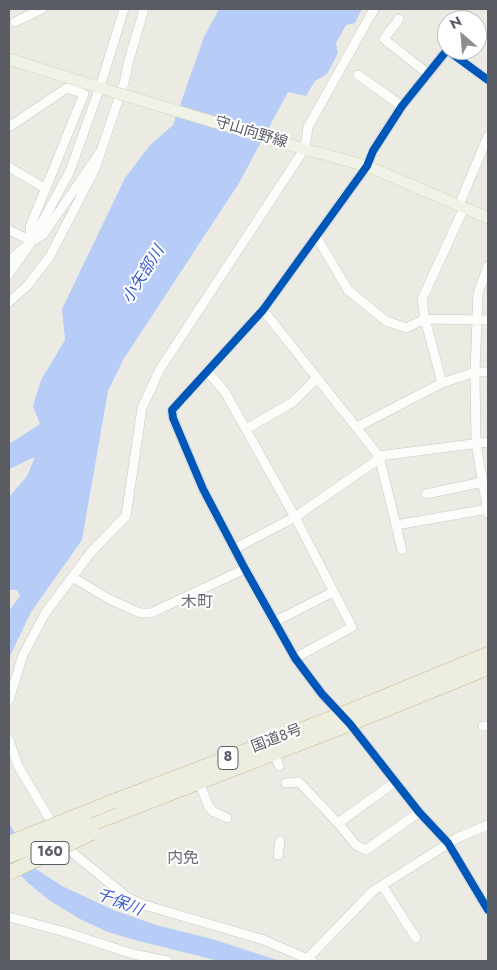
<!DOCTYPE html>
<html>
<head>
<meta charset="utf-8">
<style>
  body { margin:0 }
  #map { position:relative; width:497px; height:970px; overflow:hidden; background:#ebebe4; font-family:Jost,sans-serif }
  canvas { display:block }
  .frame { position:absolute; inset:0; border:10px solid #5a5c64; pointer-events:none }
  .north { position:absolute; left:437px; top:10px; width:50px; height:50px; box-sizing:border-box; background:#fff; border:1px solid #bdbec1; border-radius:50%; rotate:333deg; font-size:14px; font-weight:700; line-height:20px; text-align:center; color:#5a5c64 }
  .north::after { content:''; display:block; margin:auto; width:18px; height:22px; background:#8d8e91; clip-path:polygon(50% 0,100% 100%,50% 72%,0 100%) }
</style>
</head>
<body>
<div id="map">
<canvas width="497" height="970"></canvas>
<div class="frame"></div>
<div class="north">N</div>
</div>
<script>
const context = document.querySelector('canvas').getContext('2d');
context.lineJoin = 'round';
function fill(path, color) {
  context.fillStyle = color;
  context.fill(path, 'evenodd');
}
function shape(rows) {
  const path = new Path2D();
  for (const r of rows) {
    path.moveTo(r[0], r[1]);
    for (let i = 2; i < r.length; i += 2) path.lineTo(r[i], r[i + 1]);
  }
  return path;
}
function strokePath(path, color, width, dash) {
  context.strokeStyle = color;
  context.lineWidth = width;
  context.lineCap = dash ? 'butt' : 'round';
  context.setLineDash(dash || []);
  context.stroke(path);
}
function label(font, color, halo, rows, align = 'center') {
  context.font = font + ' Jost,"Noto Sans JP",sans-serif';
  context.lineWidth = 4;
  context.setLineDash([]);
  context.textBaseline = 'middle';
  context.strokeStyle = halo;
  context.fillStyle = color;
  for (const [text, x, y, turn = 0] of rows) {
    context.save();
    context.translate(x, y);
    context.rotate((+turn || 0) * Math.PI / 180);
    context.textAlign = isNaN(turn) ? turn : align;
    if (halo) context.strokeText(text, 0, 0);
    context.fillText(text, 0, 0);
    context.restore();
  }
}
fill(shape([
  [219,9,362,9,355,23,346,25,336,43,338,53,327,74,315,81,306,96,288,92,239,183,123,360,108,391,82,540,31,612,9,658,9,611,20,596,17,590,9,590,9,497,27,476,35,457,9,469,9,444,40,424,33,406,41,380,65,340,62,309,125,178,150,145,173,125,204,37],
  [9,823,31,859,38,866,36,869,62,886,116,911,156,925,212,939,280,961,219,961,135,940,108,932,80,919,49,900,27,882,10,864]
]), '#b7ccf7');
const minor = shape([
  [399,19,384,39,427,73],
  [15,22,42,9],
  [358,75,402,106],
  [488,80,447,50,402,106,373,151,367,166,263,310,172,410,173,418,203,489,245,569,295,658,322,694,350,724,419,812,448,843,488,910],
  [9,127,67,88,84,94,30,227,32,241],
  [101,151,124,83,129,60,144,9],
  [9,167,46,189],
  [459,205,488,136],
  [9,230,32,241],
  [316,236,348,290,386,321,406,328,425,319,488,320],
  [9,261,32,241,43,235,101,151,95,169,50,256,28,285,9,302],
  [488,266,478,293,475,372,476,443,488,513],
  [9,274,32,241,70,171,100,87,124,9],
  [263,310,379,456,402,550],
  [207,371,225,392,295,517,352,627,295,658],
  [442,383,425,319,422,299,464,208],
  [357,427,442,383,475,372,488,372],
  [246,429,293,402,317,378],
  [426,494,483,482],
  [396,525,488,509],
  [234,549,295,517,373,463,379,456,488,442],
  [72,577,109,599,140,613,151,613,245,569],
  [274,622,333,592],
  [9,700,23,655,46,612,91,552,126,516,142,408,160,369,305,148,308,127,374,9],
  [483,726,488,726],
  [9,740,18,766,55,828],
  [274,753,279,766],
  [199,782,209,807,214,812,227,818],
  [395,782,338,823,356,845,366,850,419,812],
  [286,783,299,782,338,823],
  [65,842,74,854,127,897,141,904,264,940,312,961],
  [278,855,280,841],
  [382,885,416,938],
  [9,917,65,932,133,954,168,961],
  [305,961,373,891,457,838,488,825]
]);
const major = shape([
  [9,59,104,89],
  [297,147,367,166,488,218]
]);
const highway = shape([
  [114,801,342,714,488,654],
  [89,825,350,724,488,668]
]);
strokePath(minor, '#c8c8c7', 10);
strokePath(major, '#d6d5b0', 12);
strokePath(highway, '#c3c092', 15);
strokePath(minor, '#fcfcfb', 9);
strokePath(major, '#f1f2e7', 11);
strokePath(highway, '#eeeee0', 14);
const majorBridge = shape([
  [104,89,297,147]
]);
const highwayBridge = shape([
  [9,843,114,801],
  [9,856,89,825],
  [9,873,92,833]
]);
strokePath(majorBridge, '#d6d5b0', 12, []);
strokePath(highwayBridge, '#c3c092', 15, []);
strokePath(majorBridge, '#f1f2e7', 11);
strokePath(highwayBridge, '#eeeee0', 14);
strokePath(shape([
  [488,80,447,50,402,106,373,151,367,166,263,310,172,410,173,418,203,489,245,569,295,658,322,694,350,724,419,812,448,843,488,910]
]), '#0057b8', 8);
for (const [x, y, w] of [
  [228,758,20],
  [50,853,38]
]) {
  const box = new Path2D();
  box.roundRect(x - w / 2, y - 11.5, w, 23, 4);
  context.fillStyle = '#fff';
  context.fill(box);
  strokePath(box, '#5a5c64', 1);
}
label('bold 14px', '#5a5c64', null, [
  ["8",228,758],
  ["160",50,853]
]);
label('15px', '#5a5c64', '#fff', [
  ["守山向野線",251,133,17],
  ["国道8号",277,739,-21]
]);
label('italic 16px', '#375ace', '#fff', [
  ["小矢部川",144,275,-58],
  ["千保川",119,903,21]
]);
label('16px', '#6b6d76', '#fff', [
  ["木町",197,603],
  ["内免",183,859]
]);
</script>
</body>
</html>
